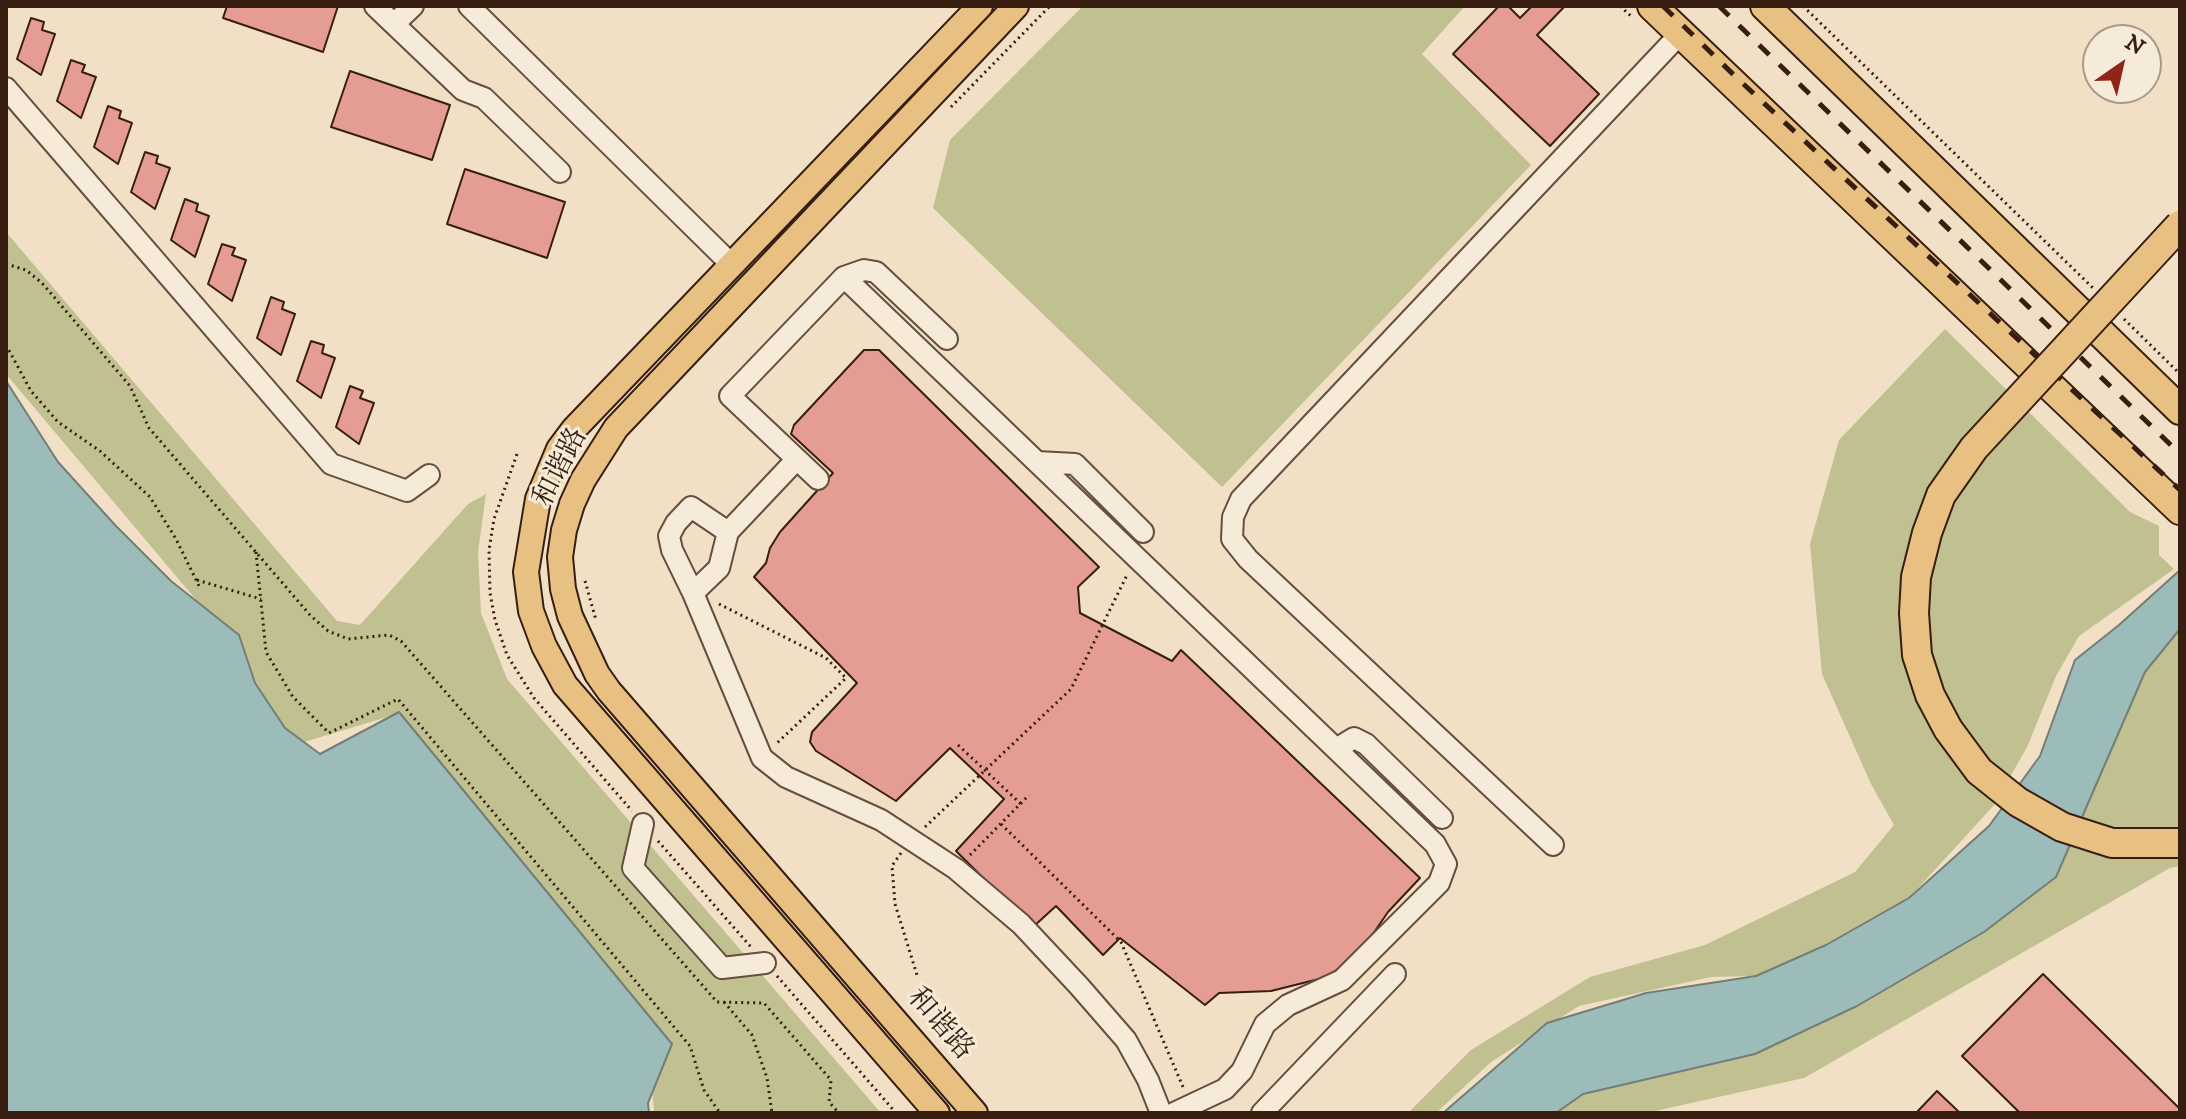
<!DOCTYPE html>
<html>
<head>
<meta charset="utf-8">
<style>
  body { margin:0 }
  #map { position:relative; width:2186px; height:1119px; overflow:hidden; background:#f1e0c5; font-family:"IM FELL DW Pica",serif }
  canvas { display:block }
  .frame { position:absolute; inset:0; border:8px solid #371e11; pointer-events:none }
  .north { position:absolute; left:2082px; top:24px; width:80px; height:80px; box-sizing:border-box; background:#f6ebd9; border:2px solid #aa9989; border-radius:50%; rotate:34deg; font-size:22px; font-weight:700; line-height:32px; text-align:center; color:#371e11 }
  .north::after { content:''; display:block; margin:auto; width:28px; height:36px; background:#8f2418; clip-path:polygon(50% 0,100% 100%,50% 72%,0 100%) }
</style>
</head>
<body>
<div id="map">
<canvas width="2186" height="1119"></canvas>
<div class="frame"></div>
<div class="north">N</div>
</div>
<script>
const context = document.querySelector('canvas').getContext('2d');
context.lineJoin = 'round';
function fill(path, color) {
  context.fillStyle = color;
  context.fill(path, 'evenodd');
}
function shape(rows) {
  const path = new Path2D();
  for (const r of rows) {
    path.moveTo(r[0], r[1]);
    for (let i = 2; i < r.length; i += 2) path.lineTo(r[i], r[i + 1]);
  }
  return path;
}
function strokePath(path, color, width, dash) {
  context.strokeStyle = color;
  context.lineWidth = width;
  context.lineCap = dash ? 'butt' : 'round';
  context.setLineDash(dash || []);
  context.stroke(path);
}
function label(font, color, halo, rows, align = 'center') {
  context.font = font + ' "IM FELL DW Pica","Noto Serif SC",serif';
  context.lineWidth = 6;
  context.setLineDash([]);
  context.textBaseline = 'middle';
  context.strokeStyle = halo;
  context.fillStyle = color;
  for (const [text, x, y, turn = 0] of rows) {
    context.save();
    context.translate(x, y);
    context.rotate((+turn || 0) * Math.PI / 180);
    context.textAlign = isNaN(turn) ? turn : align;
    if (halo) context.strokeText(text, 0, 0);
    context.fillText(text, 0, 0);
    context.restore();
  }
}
fill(shape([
  [1083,6,1465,6,1422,54,1531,165,1222,487,933,208,950,140],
  [6,232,337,621,360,625,468,504,486,494,478,552,481,613,507,679,881,1113,654,1113,648,1033,394,715,294,745,223,632,6,374],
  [1945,329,2130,512,2159,526,2159,555,2174,569,2079,636,2056,676,2028,745,1995,804,1909,898,1826,945,1756,976,1711,977,1579,1006,1491,1062,1436,1113,1408,1113,1471,1050,1590,977,1705,945,1855,872,1894,825,1871,784,1822,674,1810,544,1839,440],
  [2180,631,2180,866,2170,868,1804,1078,1646,1113,1556,1113,1583,1094,1755,1054,1857,1006,1984,932,2056,877,2145,672]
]), '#c1c090');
const water = shape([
  [6,381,58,462,115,525,171,581,239,635,255,683,285,728,320,754,399,712,672,1044,648,1103,649,1113,6,1113,6,381],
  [2180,570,2180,629,2145,672,2056,877,1984,932,1857,1006,1755,1054,1583,1094,1556,1113,1443,1113,1547,1023,1646,993,1756,976,1826,945,1909,898,1989,826,2040,756,2075,660,2119,625,2180,570]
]);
fill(water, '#9cbcba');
strokePath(water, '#747d76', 2);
const building = shape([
  [227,6,338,6,323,52,223,18,227,6],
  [1499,6,1508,6,1520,18,1532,6,1565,6,1537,35,1599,94,1550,146,1453,54,1499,6],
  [31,18,44,22,42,30,55,34,41,75,17,59,31,18],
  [71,60,85,65,82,72,96,77,81,118,57,101,71,60],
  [350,71,450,105,432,160,331,127,350,71],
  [108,106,121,111,119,118,132,123,118,164,94,147,108,106],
  [145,152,158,156,156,163,170,168,155,209,131,192,145,152],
  [465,169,565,202,547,258,447,224,465,169],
  [185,199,198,204,196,211,209,216,195,257,171,240,185,199],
  [222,244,235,248,232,255,246,260,232,301,208,284,222,244],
  [271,297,284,302,282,309,295,314,281,355,257,338,271,297],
  [311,341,324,345,322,353,335,358,321,398,297,381,311,341],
  [864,350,879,350,1099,567,1078,587,1080,613,1172,661,1181,650,1420,878,1388,912,1360,953,1327,977,1271,991,1219,993,1205,1005,1120,938,1103,955,1056,906,1033,927,956,851,1004,799,950,748,896,801,816,751,810,742,812,732,857,683,754,577,766,563,770,548,780,532,833,473,791,434,794,425,864,350],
  [350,386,363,391,360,398,374,403,359,444,336,427,350,386],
  [2043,974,2180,1109,2180,1113,2020,1113,1962,1056,2043,974],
  [1937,1091,1960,1113,1916,1113,1937,1091]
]);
fill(building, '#e59d93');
strokePath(building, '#371e11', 2);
const minor = shape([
  [375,6,463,90,484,98,560,172],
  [469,6,731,264],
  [394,24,413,6],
  [6,88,331,464,407,491,429,475],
  [844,277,864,270,876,272,947,339],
  [797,459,728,532,719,568,693,593,762,758,786,777,881,820,956,869,1021,924,1079,986,1126,1040,1148,1080,1161,1113],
  [1037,462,1075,464,1143,532],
  [818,479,730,396,844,277,1435,844,1446,864,1439,883,1342,980,1288,1005,1265,1024,1242,1071,1225,1089,1174,1113],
  [693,593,672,550,669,536,676,523,691,507,728,532],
  [1336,749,1354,738,1366,744,1442,818],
  [643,824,633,868,722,968,765,963],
  [1553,845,1248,559,1232,539,1233,517,1241,499,1680,34],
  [1262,1113,1395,974]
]);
const major = shape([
  [937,1113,565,685,544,646,531,611,526,572,538,499,559,449,574,429,980,6],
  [975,1113,609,691,597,674,570,616,563,589,560,557,564,530,572,504,583,480,616,428,1016,6]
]);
const highway = shape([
  [1652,6,2180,510],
  [1765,6,2180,410]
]);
strokePath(minor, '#664e3e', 24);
strokePath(major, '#371e11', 28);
strokePath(highway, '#371e11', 32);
strokePath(shape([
  [1620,6,1632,17],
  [1803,6,2093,288],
  [951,107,1050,6],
  [6,264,26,270,42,283,130,386,149,428,310,615,328,631,348,639,389,635,401,641,717,1002,764,1003,831,1080,829,1102,839,1113],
  [2124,319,2180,374],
  [6,345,31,391,58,422,100,451,150,497,176,539,200,588],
  [517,454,494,519,489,550,490,593,495,620,507,655,534,698,632,811],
  [256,552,266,652,293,697,329,733,398,699,690,1046,704,1090,720,1113],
  [197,580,261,599],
  [585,581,596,620],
  [719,604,826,658,846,678,776,744],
  [1001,824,1121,942,1183,1087],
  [925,827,1071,689,1127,575],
  [658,841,751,947],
  [901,853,892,866,895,904,917,975],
  [970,855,1029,795],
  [777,976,896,1113],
  [724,1002,752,1035,767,1078,772,1113]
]), '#371e11', 3, [2, 4]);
strokePath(minor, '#f6ebd9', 20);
strokePath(major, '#e8c082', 24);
strokePath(highway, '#e8c082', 28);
strokePath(shape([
  [1663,6,1738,79,2180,490],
  [1719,6,2180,454]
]), '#371e11', 5, [14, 14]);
const highwayBridge = shape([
  [2180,225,1974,448,1941,495,1927,533,1916,577,1914,613,1917,655,1930,695,1948,729,1979,771,2018,802,2062,827,2112,843,2180,843]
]);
strokePath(highwayBridge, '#371e11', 32, []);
strokePath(shape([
  [958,745,1021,804]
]), '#371e11', 3, [2, 4]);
strokePath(highwayBridge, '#e8c082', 28);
label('28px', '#371e11', '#f6ebd9', [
  ["和谐路",562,468,-63],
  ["和谐路",939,1025,49]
]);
</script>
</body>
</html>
